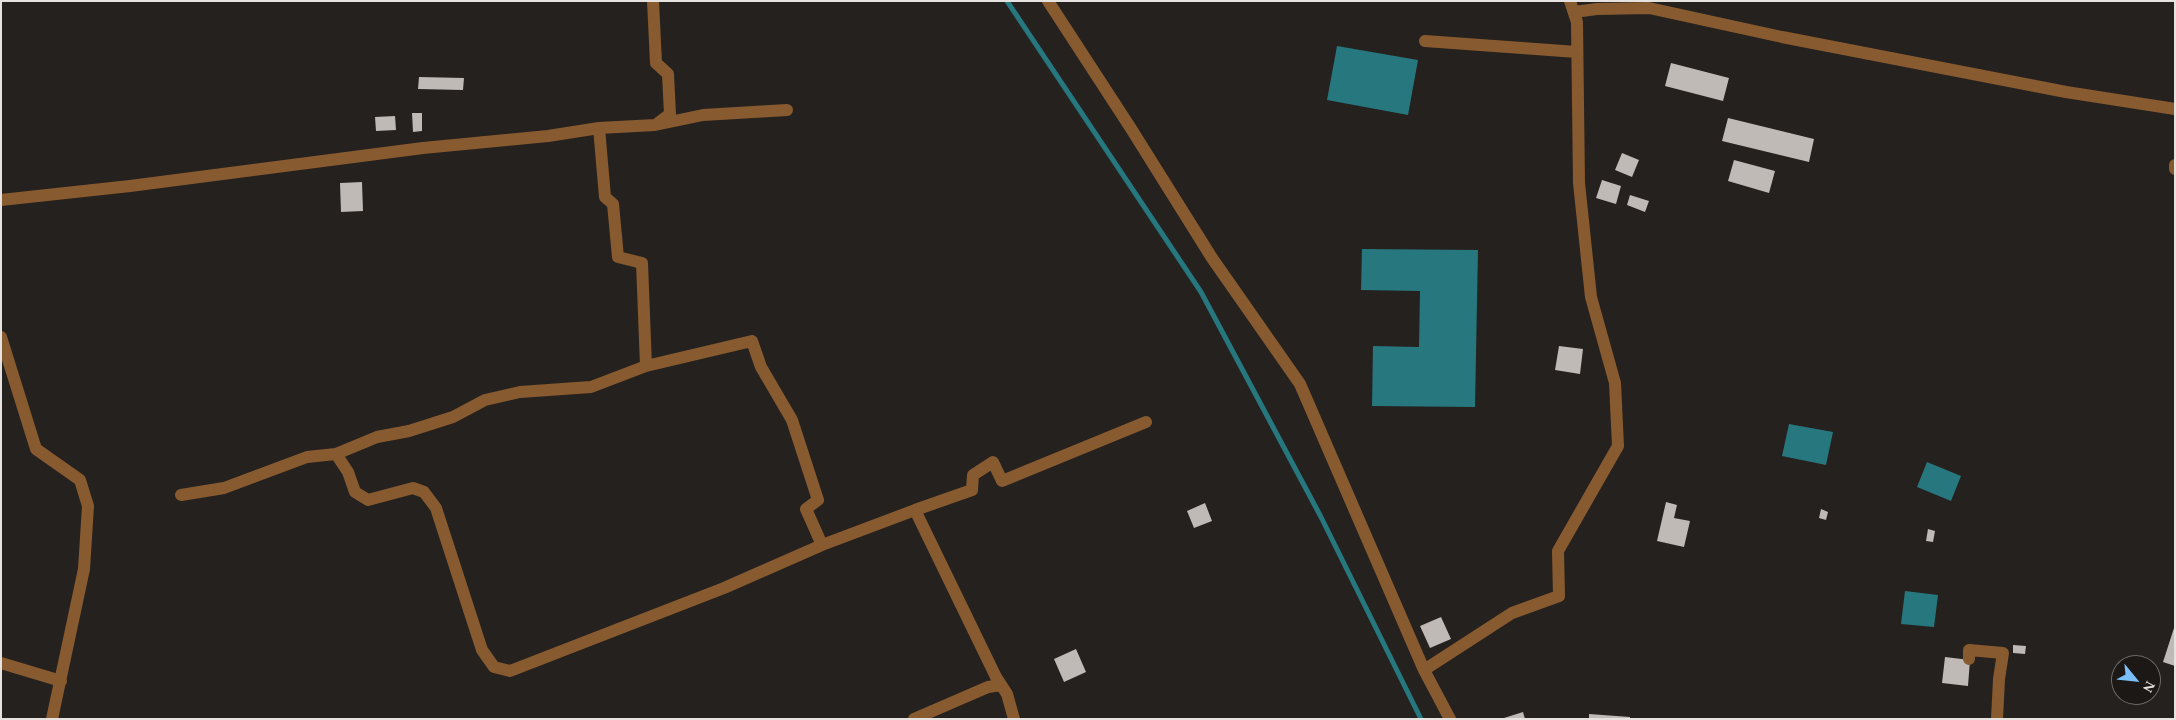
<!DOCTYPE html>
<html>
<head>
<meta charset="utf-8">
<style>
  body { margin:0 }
  #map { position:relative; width:2176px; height:720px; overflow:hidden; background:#25211f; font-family:Georgia,serif }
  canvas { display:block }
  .frame { position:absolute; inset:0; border:2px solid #e5e2e0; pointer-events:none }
  .north { position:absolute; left:2111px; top:655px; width:50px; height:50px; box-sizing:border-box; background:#1c1815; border:1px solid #6c6966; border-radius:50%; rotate:118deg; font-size:14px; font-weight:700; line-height:20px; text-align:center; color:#e5e2e0 }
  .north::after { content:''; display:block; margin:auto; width:18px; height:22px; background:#7abff8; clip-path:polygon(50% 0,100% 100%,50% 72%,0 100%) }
</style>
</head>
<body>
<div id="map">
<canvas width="2176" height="720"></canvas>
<div class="frame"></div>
<div class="north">N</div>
</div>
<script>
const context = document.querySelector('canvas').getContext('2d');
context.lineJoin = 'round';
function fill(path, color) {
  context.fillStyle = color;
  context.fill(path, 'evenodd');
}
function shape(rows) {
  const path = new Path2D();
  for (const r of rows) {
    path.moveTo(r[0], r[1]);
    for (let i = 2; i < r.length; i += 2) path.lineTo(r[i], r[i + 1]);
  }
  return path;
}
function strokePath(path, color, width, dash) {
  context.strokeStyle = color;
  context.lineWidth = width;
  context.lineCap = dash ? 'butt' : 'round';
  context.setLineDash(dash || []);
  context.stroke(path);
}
fill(shape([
  [1337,46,1418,60,1408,115,1327,100],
  [1362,249,1478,250,1475,407,1372,406,1373,346,1419,347,1420,291,1361,290],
  [1789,424,1833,432,1826,465,1782,456],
  [1927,462,1961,476,1951,501,1917,487],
  [1905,591,1938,595,1934,627,1901,624]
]), '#26777e');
strokePath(shape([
  [1007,1,1201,292,1321,517,1421,719]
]), '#26777e', 5);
fill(shape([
  [1671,63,1729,78,1723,101,1665,86],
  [419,77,464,78,463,90,418,89],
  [412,113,422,113,422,131,413,132],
  [395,116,396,130,376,131,375,117],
  [1728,118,1814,139,1809,162,1722,141],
  [1622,153,1639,160,1632,177,1615,170],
  [1734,160,1775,171,1769,193,1728,181],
  [1602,180,1621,186,1616,204,1596,198],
  [362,182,363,211,341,212,340,183],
  [1630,195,1649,201,1645,212,1627,205],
  [1559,346,1583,349,1580,374,1555,370],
  [1666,502,1677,505,1674,518,1690,521,1684,547,1657,541],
  [1205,503,1212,521,1194,528,1187,511],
  [1821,509,1828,512,1826,520,1819,518],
  [1928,529,1935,531,1933,542,1926,541],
  [1441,617,1451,639,1430,648,1420,626],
  [2174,628,2175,628,2175,666,2163,662],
  [2013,645,2026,646,2025,654,2013,653],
  [1076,649,1086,672,1064,682,1054,659],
  [1945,657,1970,660,1968,686,1942,683],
  [1523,712,1525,719,1504,719,1504,718],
  [1589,714,1630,717,1630,719,1589,719]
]), '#bfbab6');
strokePath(shape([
  [653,1,656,63,668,74,670,114,658,123],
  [1048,1,1130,127,1212,258,1300,384,1424,670,1512,613,1559,596,1558,551,1618,446,1615,383,1591,297,1579,183,1577,22,1570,1],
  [1574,12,1597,9,1649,8,1782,37,2066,92,2175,109],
  [1425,41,1577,52],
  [599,128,605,197,613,204,618,257,642,263,646,366],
  [2175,165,2175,169],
  [1,200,130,186,423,148,548,136,599,128,655,125,703,115,787,110],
  [1,337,36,449,80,480,88,506,84,569,52,719],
  [336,454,377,437,409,431,453,417,485,400,520,392,591,387,646,366,752,341,761,367,792,420,818,500,806,509,822,545],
  [181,495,224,488,307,457,336,454,348,472,355,492,368,500,413,488,424,492,436,508,482,650,494,667,510,671,724,588,822,545,915,510,996,677,1007,694,1014,719],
  [915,510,972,490,973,475,993,462,1002,481,1146,422],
  [1969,659,1969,650,2003,653,1999,679,1997,719],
  [1,663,61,681],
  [1424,670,1450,719],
  [914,719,988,687,1001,685]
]), '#885a2f', 12);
</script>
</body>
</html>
